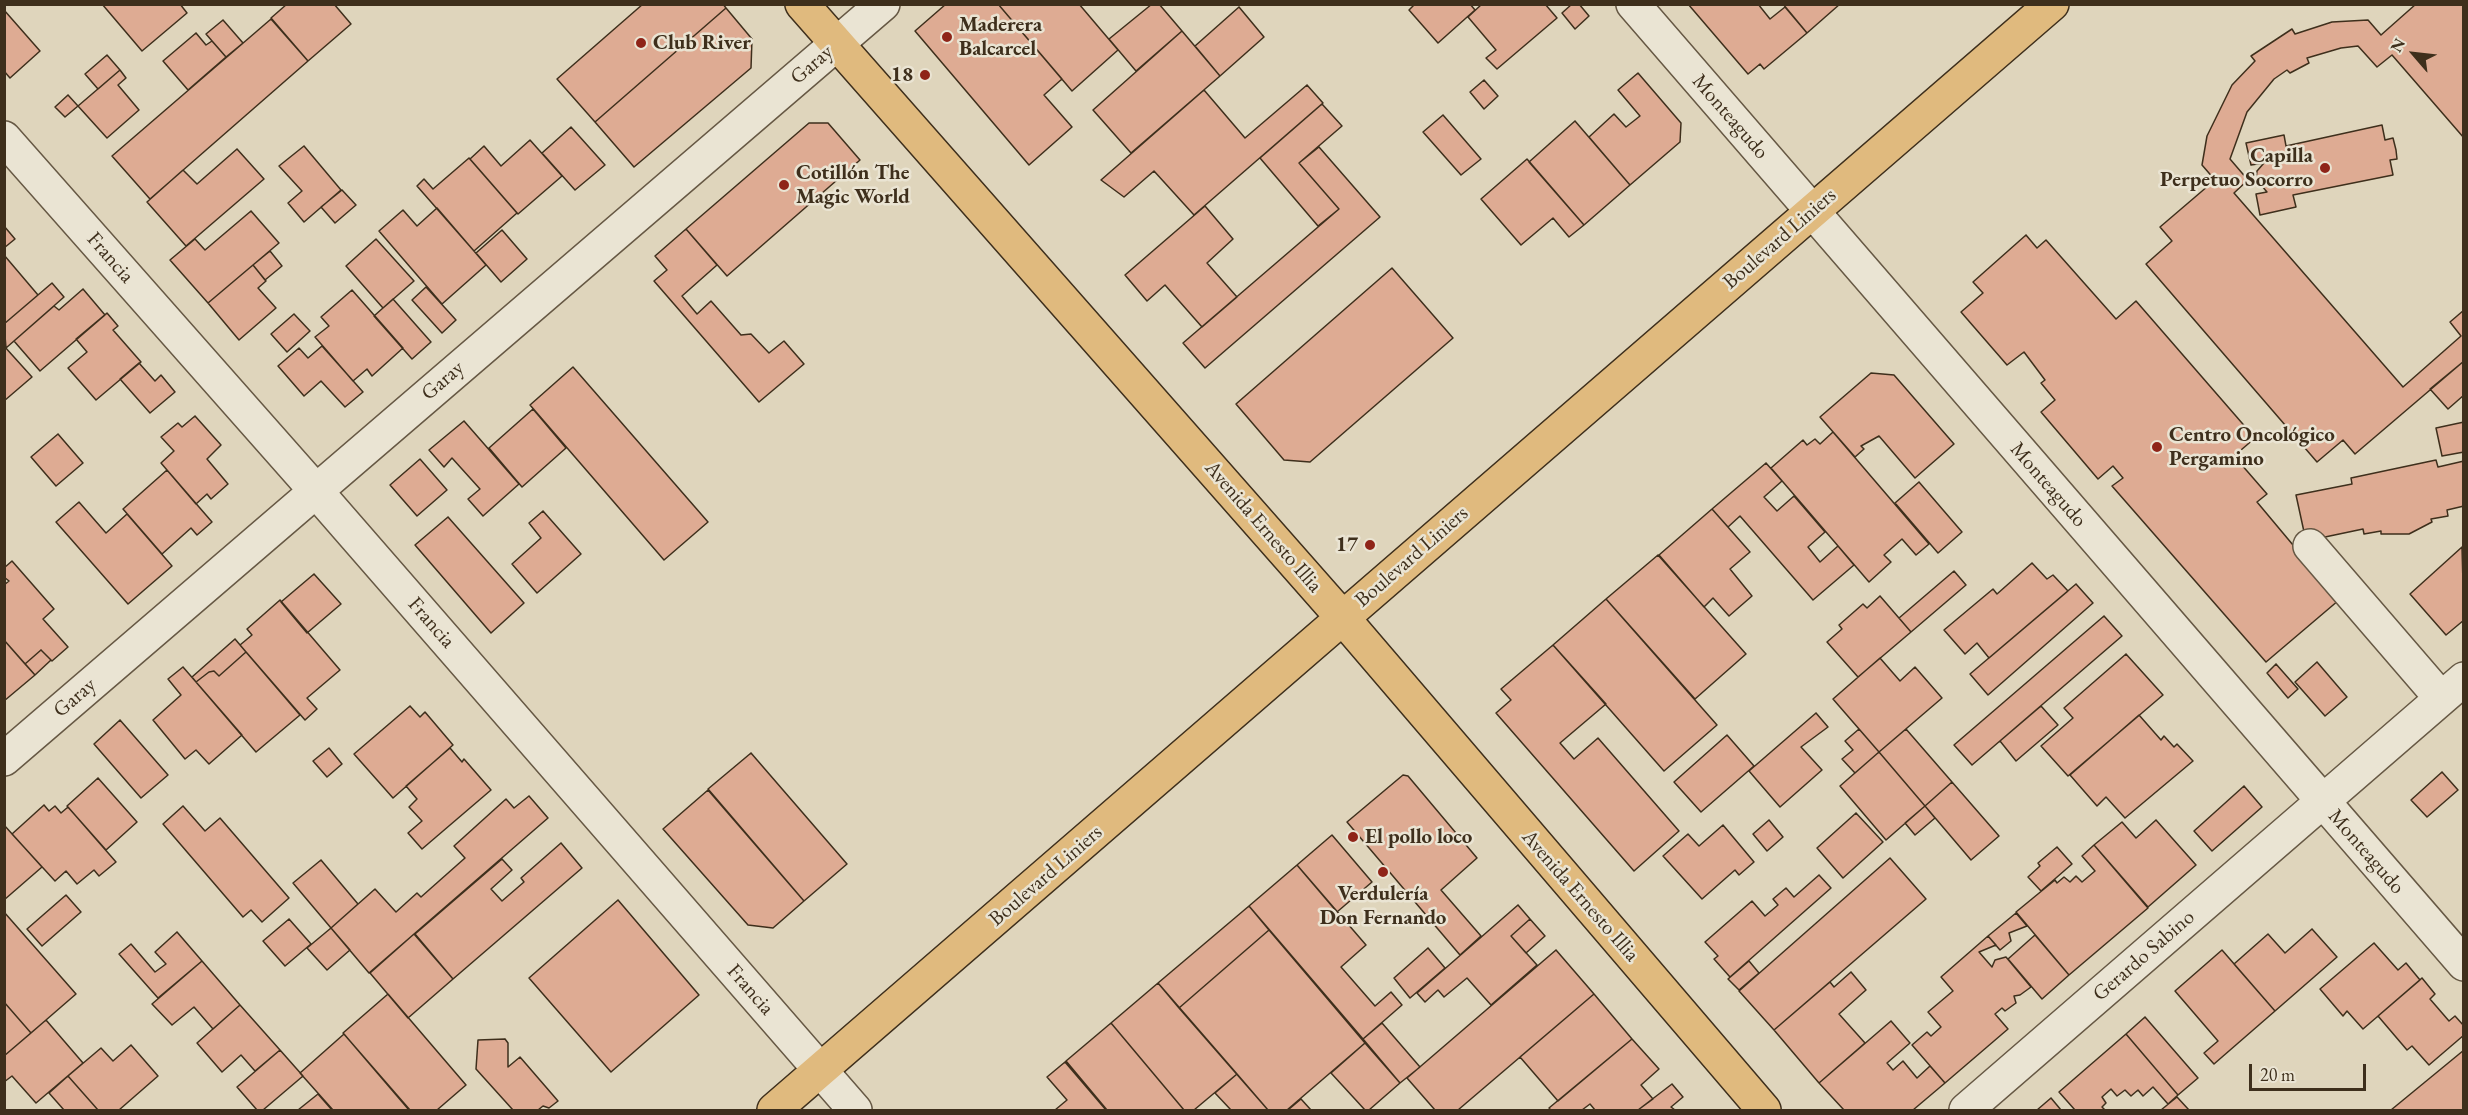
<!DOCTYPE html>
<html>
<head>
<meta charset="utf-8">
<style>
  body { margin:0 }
  #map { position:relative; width:2468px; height:1115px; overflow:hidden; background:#dfd5bc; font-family:"EB Garamond",serif }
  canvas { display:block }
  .frame { position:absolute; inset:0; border:6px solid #3e2f1c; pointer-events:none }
  .north { position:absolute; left:2384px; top:24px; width:60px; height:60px; -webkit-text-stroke:4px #eae4d3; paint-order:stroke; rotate:298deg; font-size:16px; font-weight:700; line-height:24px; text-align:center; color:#3e2f1c }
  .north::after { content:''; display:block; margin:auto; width:21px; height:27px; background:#3e2f1c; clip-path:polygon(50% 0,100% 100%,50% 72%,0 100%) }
  .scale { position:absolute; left:2249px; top:1064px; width:117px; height:27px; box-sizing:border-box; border:3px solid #3e2f1c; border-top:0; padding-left:8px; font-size:18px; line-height:21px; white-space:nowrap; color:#3e2f1c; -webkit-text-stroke:4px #eae4d3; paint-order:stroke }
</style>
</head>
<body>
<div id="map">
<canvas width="2468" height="1115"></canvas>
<div class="frame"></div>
<div class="north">N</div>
<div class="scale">20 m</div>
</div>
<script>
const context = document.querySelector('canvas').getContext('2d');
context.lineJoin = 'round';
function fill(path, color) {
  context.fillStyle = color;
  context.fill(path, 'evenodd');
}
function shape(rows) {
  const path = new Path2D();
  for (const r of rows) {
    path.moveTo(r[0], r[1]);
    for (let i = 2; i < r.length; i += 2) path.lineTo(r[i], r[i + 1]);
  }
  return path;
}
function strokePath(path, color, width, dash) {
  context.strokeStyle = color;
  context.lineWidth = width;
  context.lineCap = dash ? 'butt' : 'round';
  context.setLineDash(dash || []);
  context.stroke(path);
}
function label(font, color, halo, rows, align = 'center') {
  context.font = font + ' "EB Garamond",serif';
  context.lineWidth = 5;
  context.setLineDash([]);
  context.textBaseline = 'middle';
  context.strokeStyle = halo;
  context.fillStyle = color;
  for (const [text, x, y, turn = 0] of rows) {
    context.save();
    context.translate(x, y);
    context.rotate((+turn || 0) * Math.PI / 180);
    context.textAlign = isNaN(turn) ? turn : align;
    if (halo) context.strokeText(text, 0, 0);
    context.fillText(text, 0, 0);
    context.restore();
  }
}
const building = shape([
  [102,4,180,4,187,13,142,51,102,4],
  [287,4,334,4,351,24,308,61,271,18,287,4],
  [643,4,723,4,726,8,595,122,557,79,643,4],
  [946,4,998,4,1062,79,1044,95,1072,127,1029,165,915,31,946,4],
  [998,4,1079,4,1118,50,1072,91,998,4],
  [1152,4,1159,4,1182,31,1136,71,1109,39,1152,4],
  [1415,4,1470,4,1475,10,1438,43,1409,10,1415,4],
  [1482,4,1545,4,1557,18,1497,69,1486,58,1496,50,1468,17,1482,4],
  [1572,4,1579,4,1589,16,1575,29,1562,13,1572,4],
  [1688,4,1758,4,1770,19,1785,7,1807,33,1764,69,1760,64,1748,74,1688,4],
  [1783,4,1840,4,1807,33,1783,4],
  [2416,4,2464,4,2464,138,2392,55,2377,67,2358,46,2341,48,2307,58,2309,63,2290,73,2287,70,2274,79,2247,112,2230,159,2248,180,2234,193,2403,387,2461,336,2450,322,2464,310,2464,361,2355,454,2343,440,2317,462,2146,264,2172,241,2160,227,2215,180,2202,165,2207,136,2232,85,2255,61,2251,56,2292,29,2295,34,2332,22,2368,20,2381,35,2416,4],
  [1239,7,1264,37,1220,76,1195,46,1239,7],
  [726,8,752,39,751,68,634,167,595,122,726,8],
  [4,10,40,51,10,78,4,71,4,10],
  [271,19,308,61,150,199,112,156,271,19],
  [223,20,243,43,226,57,206,34,223,20],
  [1182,31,1220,76,1131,153,1093,110,1182,31],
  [196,33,206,45,212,41,226,57,188,90,163,61,196,33],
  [107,55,120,70,98,89,85,74,107,55],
  [120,70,126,78,118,85,139,110,107,138,78,106,120,70],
  [1638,73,1681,123,1680,142,1630,185,1589,137,1614,114,1626,127,1640,116,1618,90,1638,73],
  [1484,80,1498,96,1484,109,1470,92,1484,80],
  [1307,85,1323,103,1194,215,1154,171,1124,197,1101,180,1204,90,1245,138,1307,85],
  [68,95,78,106,65,117,55,107,68,95],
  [1322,104,1342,126,1299,163,1339,209,1318,226,1260,158,1322,104],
  [1443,115,1481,159,1461,175,1423,132,1443,115],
  [1575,121,1630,185,1584,225,1529,162,1575,121],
  [809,123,828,123,860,160,727,276,686,229,809,123],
  [2382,125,2385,140,2393,138,2396,150,2397,159,2390,160,2393,175,2293,195,2296,207,2260,215,2256,194,2267,192,2256,179,2257,171,2264,163,2251,165,2246,143,2284,135,2286,146,2382,125],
  [571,127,605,165,575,190,542,153,571,127],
  [530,140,562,176,518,214,470,159,484,146,501,166,530,140],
  [304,146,341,190,304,222,288,203,302,191,279,166,304,146],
  [1319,147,1380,217,1205,368,1183,343,1339,209,1299,163,1319,147],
  [237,149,264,179,186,246,147,202,183,170,197,184,237,149],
  [469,158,517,213,474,251,417,186,424,179,433,189,469,158],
  [1527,159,1584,225,1569,237,1553,218,1521,245,1481,199,1527,159],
  [342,190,356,205,335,223,321,207,342,190],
  [1205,206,1233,239,1207,263,1237,297,1202,327,1165,285,1147,301,1125,275,1205,206],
  [437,208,486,265,442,304,379,231,403,210,417,226,437,208],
  [251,211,279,243,208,303,170,260,195,239,205,250,251,211],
  [4,226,15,239,4,248,4,226],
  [686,229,717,265,682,296,697,314,711,301,741,335,751,334,769,353,784,341,804,364,759,402,654,281,667,270,655,256,686,229],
  [502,230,527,259,501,282,476,253,502,230],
  [2026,235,2037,248,2046,240,2116,319,2136,301,2255,438,2234,456,2267,494,2257,502,2339,600,2266,662,2112,486,2123,478,2113,466,2098,479,2041,412,2055,400,2041,383,2045,380,2024,352,2007,365,1961,312,1983,293,1973,282,2026,235],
  [376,239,414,281,383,308,346,266,376,239],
  [270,251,282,266,265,280,253,265,270,251],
  [4,255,38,295,4,324,4,255],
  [253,265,266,281,258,288,276,308,239,340,208,303,253,265],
  [1392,268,1453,338,1310,462,1284,460,1236,404,1392,268],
  [52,283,64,297,6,348,4,324,52,283],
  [426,287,456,320,442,333,412,300,426,287],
  [83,289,105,315,40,371,14,341,54,306,59,310,83,289],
  [352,290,403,348,372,376,367,369,353,381,315,337,329,326,321,317,352,290],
  [393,299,431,342,412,359,374,316,393,299],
  [107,313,118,326,113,330,141,362,96,400,68,368,87,352,76,339,107,313],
  [294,314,310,331,287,352,271,334,294,314],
  [4,346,32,377,4,401,4,346],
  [322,346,363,392,345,407,321,381,304,396,278,366,299,348,308,358,322,346],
  [2464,361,2464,395,2448,409,2430,389,2464,361],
  [139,363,155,381,161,375,175,392,150,413,120,379,139,363],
  [573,367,708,522,664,560,530,405,573,367],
  [1871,373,1894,375,1954,444,1915,478,1879,436,1861,446,1864,449,1855,457,1820,417,1871,373],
  [533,409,566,448,522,487,489,448,533,409],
  [195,416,221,445,207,459,228,484,211,499,207,494,196,504,161,463,174,451,161,437,178,423,182,427,195,416],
  [464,421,519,484,483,516,468,499,480,489,452,458,444,467,429,450,464,421],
  [2464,422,2464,452,2442,456,2436,428,2464,422],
  [1833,432,1929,544,1916,555,1902,539,1884,555,1891,562,1869,582,1771,468,1803,440,1807,445,1815,439,1820,444,1833,432],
  [58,434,83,463,56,486,31,457,58,434],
  [420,459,447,490,417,516,390,485,420,459],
  [2436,460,2438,467,2464,461,2464,506,2447,510,2448,516,2431,519,2432,522,2409,534,2381,534,2381,531,2364,534,2363,529,2306,541,2296,495,2352,484,2351,478,2436,460],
  [1766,463,1782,481,1764,497,1777,511,1794,496,1825,532,1808,547,1820,562,1838,546,1854,565,1813,600,1740,516,1728,527,1712,509,1766,463],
  [167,470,212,522,197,535,191,528,162,554,123,509,167,470],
  [1919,482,1962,532,1938,553,1895,503,1919,482],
  [79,502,106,533,127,514,172,566,128,604,56,522,79,502],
  [1712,509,1750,552,1730,569,1752,596,1729,616,1713,598,1704,607,1659,555,1712,509],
  [543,511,581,554,537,593,512,564,541,538,529,523,543,511],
  [448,517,524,603,491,633,415,545,448,517],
  [2462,547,2464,620,2446,635,2410,594,2462,547],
  [1658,555,1746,654,1695,699,1606,599,1658,555],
  [12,561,54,609,43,619,68,647,52,661,41,650,25,664,4,640,4,585,9,581,4,577,4,568,12,561],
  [2032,563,2047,579,2053,575,2068,591,1989,658,1977,643,1965,654,1944,630,1993,589,1997,594,2032,563],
  [1954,571,1966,585,1911,632,1899,618,1954,571],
  [314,574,341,604,307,633,281,602,314,574],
  [2076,584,2093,603,1988,695,1970,674,2076,584],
  [1880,596,1911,632,1858,677,1827,642,1842,629,1839,625,1863,604,1867,608,1880,596],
  [1606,599,1717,725,1664,771,1553,645,1606,599],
  [280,600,340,670,307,698,317,709,305,720,240,645,252,635,247,629,280,600],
  [2104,616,2122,636,1972,765,1954,745,2104,616],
  [235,639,246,652,219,676,214,671,209,672,196,682,192,677,235,639],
  [4,640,35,675,4,701,4,640],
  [1553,645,1606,704,1560,743,1574,759,1598,738,1679,831,1634,871,1496,713,1511,700,1501,689,1553,645],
  [41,650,51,660,35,675,25,664,41,650],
  [246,652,300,715,256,752,196,682,209,672,214,671,219,676,246,652],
  [2126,654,2163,695,2068,776,2041,746,2073,718,2064,708,2126,654],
  [1880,658,1900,681,1915,667,1942,698,1879,752,1833,699,1880,658],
  [2317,662,2347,697,2325,716,2295,682,2317,662],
  [2276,664,2298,689,2288,698,2267,673,2276,664],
  [183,667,242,735,209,764,196,750,185,759,153,720,181,695,168,679,183,667],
  [410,706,420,717,425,712,453,745,393,798,354,754,410,706],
  [2041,706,2058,725,2016,761,2000,741,2041,706],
  [1816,713,1828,727,1801,747,1822,770,1780,807,1749,771,1816,713],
  [2139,715,2161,740,2164,736,2174,747,2177,744,2193,761,2125,818,2106,797,2097,806,2070,775,2139,715],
  [120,720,168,775,141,798,94,744,120,720],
  [1859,729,1879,752,1855,773,1842,759,1853,750,1845,741,1859,729],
  [1906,729,1952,782,1925,806,1879,752,1906,729],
  [1727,735,1754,766,1701,812,1674,782,1727,735],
  [329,748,342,764,327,777,313,761,329,748],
  [450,748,462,762,464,759,491,790,422,849,408,833,422,821,409,807,417,799,406,786,450,748],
  [1879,752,1925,806,1886,840,1840,786,1879,752],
  [751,753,847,864,804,901,708,789,751,753],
  [2442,772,2458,790,2427,817,2411,800,2442,772],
  [1403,775,1408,776,1477,858,1441,890,1481,936,1460,955,1347,822,1403,775],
  [98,778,137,822,106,850,67,806,98,778],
  [1952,782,1999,836,1971,860,1925,806,1952,782],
  [2244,786,2262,807,2212,851,2194,831,2244,786],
  [708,790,804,901,773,928,748,925,663,829,708,790],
  [529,796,548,818,369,973,331,928,375,889,396,912,417,893,421,897,465,858,454,846,506,799,514,808,529,796],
  [44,805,49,811,55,806,61,813,68,807,116,862,99,876,94,870,77,884,66,871,55,881,12,834,44,805],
  [183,806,205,831,220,818,289,898,262,922,251,910,243,917,163,824,183,806],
  [1925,806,1935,818,1915,835,1905,823,1925,806],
  [1856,813,1883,842,1843,878,1817,848,1856,813],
  [1769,820,1783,837,1767,851,1753,834,1769,820],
  [2156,820,2196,865,2148,907,2094,845,2122,822,2136,838,2156,820],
  [4,825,42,867,4,900,4,825],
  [1723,825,1754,862,1739,875,1735,870,1702,899,1663,856,1688,834,1699,846,1723,825],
  [1332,835,1372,882,1337,912,1297,865,1332,835],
  [561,843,582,868,453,979,415,934,502,859,512,870,491,889,502,901,524,882,521,878,561,843],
  [2094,845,2148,908,2069,975,2016,912,2055,880,2057,883,2064,877,2070,882,2076,876,2082,882,2095,871,2082,856,2094,845],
  [2057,847,2072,864,2041,891,2028,877,2040,866,2038,863,2057,847],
  [1890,858,1926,899,1774,1030,1739,991,1890,858],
  [321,860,358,904,331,928,293,883,321,860],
  [1297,865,1366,945,1341,967,1375,1006,1391,992,1402,1005,1363,1039,1249,906,1297,865],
  [1819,875,1831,888,1730,977,1714,959,1718,956,1705,942,1752,901,1765,916,1778,905,1773,899,1786,888,1794,897,1819,875],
  [66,895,81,912,42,946,27,929,66,895],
  [618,900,699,995,611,1072,529,978,618,900],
  [1518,905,1530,919,1511,936,1537,965,1491,1005,1467,978,1444,997,1438,990,1425,1002,1417,993,1518,905],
  [1249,906,1269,930,1179,1008,1158,983,1249,906],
  [4,912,76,994,31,1033,4,1002,4,912],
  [2016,913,2027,926,2009,933,2011,941,2000,950,1988,936,2016,913],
  [289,919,311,944,285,966,263,941,289,919],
  [1530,919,1545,936,1526,953,1511,936,1530,919],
  [331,928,350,950,327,970,307,948,331,928],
  [2312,929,2337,957,2275,1011,2234,964,2268,934,2285,953,2312,929],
  [1269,930,1365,1043,1287,1110,1268,1110,1179,1008,1269,930],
  [177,932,202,961,158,998,119,954,131,944,155,972,166,964,155,952,177,932],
  [414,934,453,979,408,1018,370,973,414,934],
  [2035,935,2069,975,2042,999,2008,959,2035,935],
  [1988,936,1996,945,1979,952,1992,967,1995,960,2006,957,2031,987,2020,995,2014,996,2016,1003,2005,1011,2002,1008,1995,1014,2008,1029,1945,1083,1912,1045,1927,1032,1931,1036,1941,1027,1928,1012,1953,991,1941,977,1988,936],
  [2374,943,2398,970,2406,963,2420,980,2363,1029,2347,1011,2343,1016,2320,989,2374,943],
  [1428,948,1445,968,1410,998,1394,978,1428,948],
  [1556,950,1594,994,1458,1110,1435,1110,1407,1078,1556,950],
  [2222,950,2275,1011,2214,1064,2204,1053,2218,1041,2175,991,2222,950],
  [202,961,240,1005,213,1029,194,1007,172,1025,152,1004,202,961],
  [1749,961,1759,973,1739,990,1728,979,1749,961],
  [1851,972,1866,990,1839,1014,1865,1043,1819,1083,1774,1030,1830,982,1834,987,1851,972],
  [2422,978,2435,994,2430,999,2449,1021,2455,1016,2464,1026,2464,1035,2429,1065,2412,1046,2407,1050,2378,1016,2422,978],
  [1158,983,1237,1074,1194,1110,1184,1110,1111,1023,1158,983],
  [388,994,466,1085,437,1110,410,1110,343,1033,388,994],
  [1594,994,1632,1039,1558,1101,1520,1057,1594,994],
  [4,1002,31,1033,4,1056,4,1002],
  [240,1005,280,1050,255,1071,241,1055,222,1072,197,1043,240,1005],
  [2145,1017,2198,1078,2178,1095,2126,1034,2145,1017],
  [46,1020,83,1063,36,1103,12,1076,4,1082,4,1056,46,1020],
  [1891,1021,1910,1043,1887,1063,1893,1070,1903,1061,1917,1078,1930,1066,1945,1083,1913,1110,1844,1110,1819,1083,1891,1021],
  [1111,1023,1184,1110,1107,1110,1066,1061,1111,1023],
  [1382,1023,1420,1067,1400,1083,1363,1039,1382,1023],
  [344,1034,409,1110,333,1110,300,1073,344,1034],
  [2126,1034,2178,1095,2168,1104,2153,1087,2143,1096,2138,1090,2131,1096,2125,1090,2117,1096,2111,1089,2102,1097,2106,1103,2102,1107,2105,1110,2075,1110,2059,1092,2126,1034],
  [505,1039,508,1043,508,1067,520,1057,558,1101,549,1108,543,1106,538,1110,513,1110,476,1069,478,1040,505,1039],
  [1632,1039,1659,1069,1641,1085,1653,1099,1638,1110,1595,1110,1590,1104,1582,1110,1551,1110,1549,1108,1632,1039],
  [1365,1043,1400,1083,1369,1110,1365,1110,1331,1073,1365,1043],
  [131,1045,158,1076,119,1110,98,1110,68,1076,101,1048,113,1061,131,1045],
  [280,1050,303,1076,263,1110,257,1110,237,1087,280,1050],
  [2464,1050,2464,1110,2391,1110,2464,1050],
  [1065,1062,1106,1110,1055,1110,1067,1100,1047,1077,1065,1062],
  [1237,1074,1268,1110,1231,1110,1215,1093,1237,1074],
  [68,1076,98,1110,64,1110,49,1093,68,1076],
  [1672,1084,1683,1097,1671,1107,1675,1110,1638,1110,1672,1084],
  [318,1094,332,1110,298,1110,318,1094],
  [2177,1097,2189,1110,2161,1110,2177,1097],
  [2051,1098,2061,1110,2037,1110,2051,1098],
  [1301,1099,1311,1110,1288,1110,1301,1099]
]);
fill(building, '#deab93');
strokePath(building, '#3e2f1c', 1.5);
const minor = shape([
  [1633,4,2464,964],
  [4,138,316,491,855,1110],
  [2310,546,2441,698],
  [4,759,883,4],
  [1966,1110,2464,679]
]);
const major = shape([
  [802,4,1342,617,1764,1110],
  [774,1110,2052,4]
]);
strokePath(minor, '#665844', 36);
strokePath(major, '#3e2f1c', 36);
strokePath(minor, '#eae4d3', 33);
strokePath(major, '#e0ba7e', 33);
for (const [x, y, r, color] of [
  [947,37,6,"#8f2418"],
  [641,43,6,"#8f2418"],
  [925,75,6,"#8f2418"],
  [2325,168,6,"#8f2418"],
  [784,185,6,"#8f2418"],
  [2157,447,6,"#8f2418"],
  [1370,545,6,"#8f2418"],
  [1353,837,6,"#8f2418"],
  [1383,872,6,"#8f2418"]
]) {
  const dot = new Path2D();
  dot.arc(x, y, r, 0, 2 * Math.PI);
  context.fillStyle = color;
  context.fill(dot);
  strokePath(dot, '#eae4d3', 2);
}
label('bold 21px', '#3e2f1c', '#eae4d3', [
  ["Maderera",959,25],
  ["Balcarcel",959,49],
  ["Club River",653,43],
  ["18",913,75,"right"],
  ["Capilla",2313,156,"right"],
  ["Perpetuo Socorro",2313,180,"right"],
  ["Cotillón The",796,173],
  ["Magic World",796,197],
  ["Centro Oncológico",2169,435],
  ["Pergamino",2169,459],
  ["17",1358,545,"right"],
  ["El pollo loco",1365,837],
  ["Verdulería",1383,894,"center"],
  ["Don Fernando",1383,918,"center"]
], 'left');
label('21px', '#3e2f1c', '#eae4d3', [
  ["Garay",812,65,-41],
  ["Monteagudo",1730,117,49],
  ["Boulevard Liniers",1780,239,-41],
  ["Francia",110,258,49],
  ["Garay",443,381,-41],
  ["Monteagudo",2048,485,49],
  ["Avenida Ernesto Illia",1263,527,49],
  ["Boulevard Liniers",1412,557,-41],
  ["Francia",431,623,49],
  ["Garay",75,698,-41],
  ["Monteagudo",2366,852,49],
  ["Boulevard Liniers",1046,876,-41],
  ["Avenida Ernesto Illia",1580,896,49],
  ["Gerardo Sabino",2144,956,-41],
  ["Francia",750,990,49]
]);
</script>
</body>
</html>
